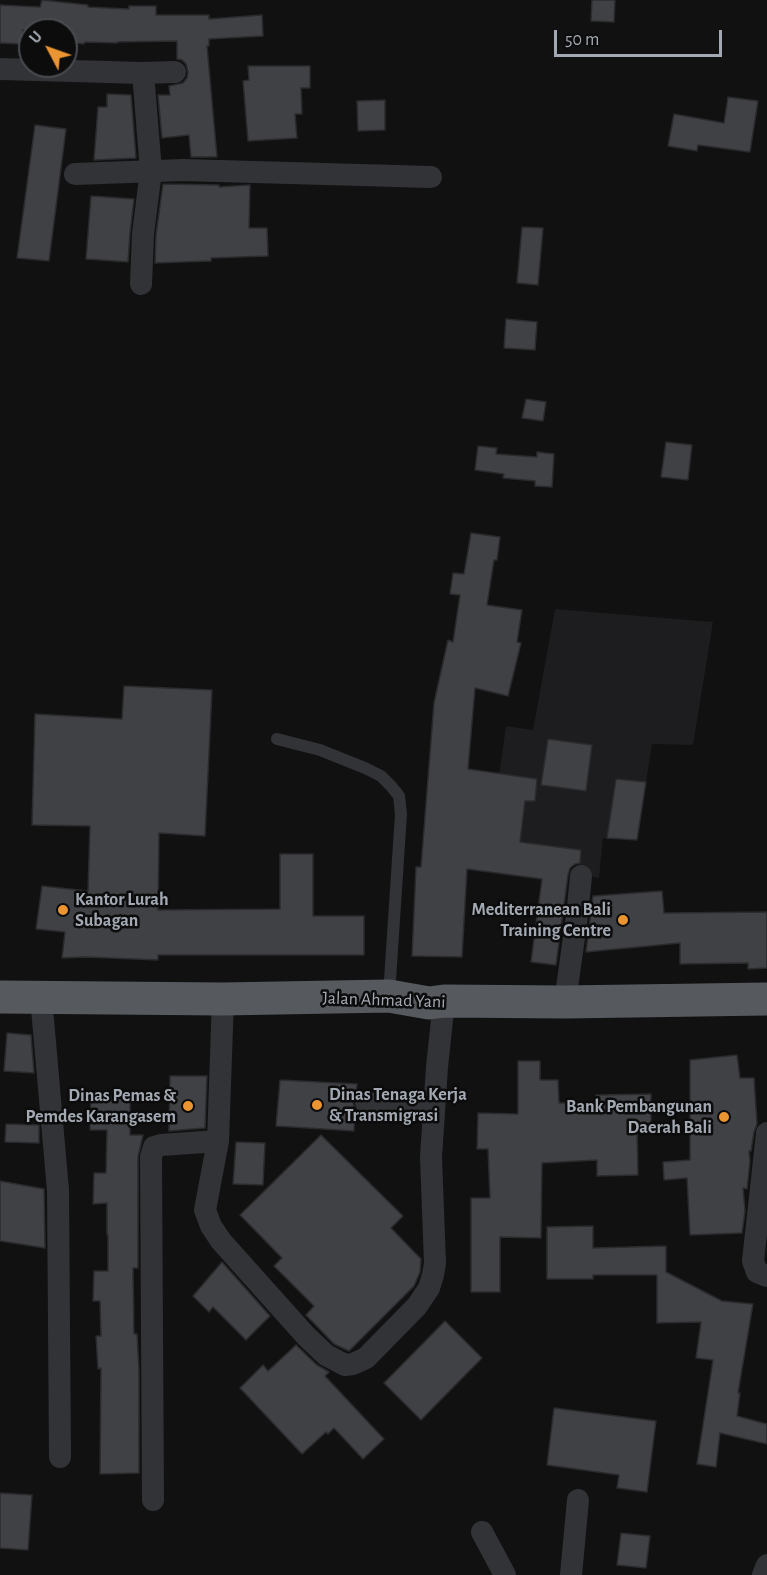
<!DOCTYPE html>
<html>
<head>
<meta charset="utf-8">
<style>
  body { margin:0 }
  #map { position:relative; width:767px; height:1575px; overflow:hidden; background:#111112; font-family:"Alegreya Sans",sans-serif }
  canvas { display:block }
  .north { position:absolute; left:18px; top:18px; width:60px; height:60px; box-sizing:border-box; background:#0c0c0d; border:2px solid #484b4f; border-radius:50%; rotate:311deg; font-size:16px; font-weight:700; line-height:24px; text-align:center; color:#a3a9b2 }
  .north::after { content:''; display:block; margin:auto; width:21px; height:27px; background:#ea9531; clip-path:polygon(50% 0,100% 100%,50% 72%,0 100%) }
  .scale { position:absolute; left:554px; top:30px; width:168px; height:27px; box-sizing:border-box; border:3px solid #a3a9b2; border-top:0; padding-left:8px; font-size:18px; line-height:21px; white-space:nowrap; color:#a3a9b2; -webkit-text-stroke:4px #0c0c0d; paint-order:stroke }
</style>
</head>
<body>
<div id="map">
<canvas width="767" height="1575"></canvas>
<div class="north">U</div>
<div class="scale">50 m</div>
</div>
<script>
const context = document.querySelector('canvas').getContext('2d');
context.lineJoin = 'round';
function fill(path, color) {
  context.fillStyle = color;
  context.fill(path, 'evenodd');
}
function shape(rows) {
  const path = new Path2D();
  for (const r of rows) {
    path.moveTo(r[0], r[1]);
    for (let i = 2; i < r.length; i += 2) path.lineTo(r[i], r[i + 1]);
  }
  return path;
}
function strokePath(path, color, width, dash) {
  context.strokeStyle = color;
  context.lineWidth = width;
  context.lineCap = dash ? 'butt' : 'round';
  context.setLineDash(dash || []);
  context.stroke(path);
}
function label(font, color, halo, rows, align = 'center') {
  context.font = font + ' "Alegreya Sans",sans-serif';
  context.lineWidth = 5;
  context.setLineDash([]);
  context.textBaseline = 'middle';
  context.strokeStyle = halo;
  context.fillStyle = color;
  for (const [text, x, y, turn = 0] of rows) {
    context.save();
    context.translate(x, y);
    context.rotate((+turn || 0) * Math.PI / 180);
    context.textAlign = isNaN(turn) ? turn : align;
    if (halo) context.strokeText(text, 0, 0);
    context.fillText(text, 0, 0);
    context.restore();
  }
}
fill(shape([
  [555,609,713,622,693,745,652,744,637,840,603,838,599,878,578,874,581,850,490,838,506,726,533,730]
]), '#1d1d1f');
const building = shape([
  [42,0,88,5,88,7,129,9,129,6,156,6,156,15,209,15,209,19,262,15,263,36,209,39,209,46,207,46,217,157,191,157,189,135,162,138,158,95,170,95,169,86,183,83,187,78,188,72,186,64,182,60,177,59,177,41,117,42,117,43,85,42,84,44,66,42,66,30,23,30,22,44,0,43,0,5,40,7,42,0],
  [592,0,615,0,614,22,591,21,592,0],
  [248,66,310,66,310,88,301,88,302,114,295,114,297,138,248,141,243,81,249,80,248,66],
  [107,94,131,95,136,158,94,160,98,107,107,107,107,94],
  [728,97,758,101,750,152,698,145,697,151,668,146,674,114,724,123,728,97],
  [385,100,385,130,358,131,357,101,385,100],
  [35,125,66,129,49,261,17,258,35,125],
  [163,184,219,185,219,187,250,185,249,228,267,228,268,256,211,258,211,261,155,263,156,235,163,184],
  [91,196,134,199,130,233,128,262,86,259,91,196],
  [522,227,543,228,538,285,517,283,522,227],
  [506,319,537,322,535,350,504,348,506,319],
  [526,399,546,402,543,421,522,418,526,399],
  [666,442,692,445,688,480,661,477,666,442],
  [478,446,497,448,496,454,537,457,537,452,554,454,552,487,535,486,535,481,503,478,504,474,475,470,478,446],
  [471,533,500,537,497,560,494,560,487,605,522,610,517,642,521,643,508,696,475,688,468,769,537,779,535,801,525,801,520,842,581,850,580,863,575,864,570,868,568,875,556,965,531,962,542,879,467,869,462,957,412,956,416,867,421,867,434,703,448,640,453,642,460,595,450,594,453,573,464,574,471,533],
  [124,686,212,690,205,836,159,833,158,910,280,909,280,854,313,854,313,916,364,916,364,955,158,955,158,960,85,957,62,958,65,932,36,929,42,886,88,891,90,826,32,825,35,714,122,719,124,686],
  [548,739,592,745,586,791,541,785,548,739],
  [616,779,646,782,637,840,607,838,616,779],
  [662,891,664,913,767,912,767,968,748,969,748,963,680,964,680,943,586,952,593,896,662,891],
  [7,1033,31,1035,34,1073,4,1071,7,1033],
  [737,1055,740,1078,754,1078,757,1124,754,1132,751,1151,749,1151,750,1161,747,1189,743,1188,745,1211,742,1233,690,1235,687,1178,664,1180,663,1162,690,1160,690,1060,737,1055],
  [518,1061,540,1061,540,1080,558,1080,559,1103,596,1103,596,1095,651,1094,651,1127,637,1128,638,1175,597,1176,597,1160,542,1163,541,1238,500,1237,500,1292,471,1292,471,1198,490,1198,488,1149,477,1149,478,1113,518,1114,518,1061],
  [170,1076,207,1076,205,1128,169,1131,170,1076],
  [280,1080,357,1084,356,1095,353,1102,355,1110,354,1131,276,1126,280,1080],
  [91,1096,130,1096,130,1135,143,1135,138,1157,138,1268,133,1268,134,1334,137,1334,139,1370,139,1473,100,1474,101,1368,98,1369,96,1336,101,1336,100,1301,93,1301,94,1271,108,1271,108,1235,107,1235,107,1203,93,1204,94,1173,106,1173,107,1130,90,1130,91,1096],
  [6,1124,39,1125,39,1143,5,1142,6,1124],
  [321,1135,403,1216,391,1228,421,1259,420,1272,414,1286,349,1351,334,1344,306,1315,314,1306,274,1266,282,1258,240,1215,321,1135],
  [236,1142,265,1143,263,1185,233,1184,236,1142],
  [0,1181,44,1189,45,1248,0,1241,0,1181],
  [593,1226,593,1248,666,1246,666,1272,722,1301,753,1304,738,1393,740,1393,737,1416,767,1424,767,1444,720,1433,716,1467,697,1464,713,1360,696,1358,701,1322,657,1323,657,1275,593,1275,593,1279,547,1279,547,1227,593,1226],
  [222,1262,270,1316,246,1340,213,1307,209,1312,193,1296,222,1262],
  [445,1321,482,1358,421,1420,384,1383,445,1321],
  [296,1345,317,1365,329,1372,325,1376,384,1439,363,1459,334,1428,328,1434,326,1432,302,1454,240,1388,263,1365,268,1371,296,1345],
  [554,1408,656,1421,647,1492,617,1488,619,1475,547,1465,554,1408],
  [0,1493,32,1495,28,1550,0,1548,0,1493],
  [621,1533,650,1536,646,1568,617,1565,621,1533]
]);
fill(building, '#404145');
strokePath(building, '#2b2b2e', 1.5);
strokePath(shape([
  [277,739,320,750,365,768,381,776,391,786,399,796,401,814,389,995]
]), '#323337', 12);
strokePath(shape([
  [0,69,143,73,175,72],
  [75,174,183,170,431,177],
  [141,284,143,234,151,171,143,73],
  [41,997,58,1190,60,1457],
  [223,999,218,1141,205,1210,211,1226,221,1241,306,1336,326,1355,345,1365,353,1364,366,1358,417,1306,429,1288,433,1275,435,1263,431,1157,437,1067,444,1001],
  [565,1002,577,916,581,876],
  [366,1103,434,1104],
  [767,1133,753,1261,757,1272,767,1276],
  [153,1500,151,1157,154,1147,161,1145,218,1141],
  [482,1532,505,1575],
  [571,1575,578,1500],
  [763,1575,767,1565]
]), '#323337', 22);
strokePath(shape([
  [0,997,223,999,389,996,429,1003,444,1001,565,1002,767,999]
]), '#565a5f', 33);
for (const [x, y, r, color] of [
  [63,910,6,"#ea9531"],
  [623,920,6,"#ea9531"],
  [317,1105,6,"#ea9531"],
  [188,1106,6,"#ea9531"],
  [724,1117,6,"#ea9531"]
]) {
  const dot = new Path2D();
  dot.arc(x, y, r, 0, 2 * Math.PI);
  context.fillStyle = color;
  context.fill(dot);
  strokePath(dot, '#0c0c0d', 2);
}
label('bold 18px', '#a3a9b2', '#0c0c0d', [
  ["Kantor Lurah",75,900,"left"],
  ["Subagan",75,921,"left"],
  ["Mediterranean Bali",611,910],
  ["Training Centre",611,931],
  ["Dinas Tenaga Kerja",329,1095,"left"],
  ["& Transmigrasi",329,1116,"left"],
  ["Dinas Pemas &",176,1096],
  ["Pemdes Karangasem",176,1117],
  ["Bank Pembangunan",712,1107],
  ["Daerah Bali",712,1128]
], 'right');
label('18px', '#a3a9b2', '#0c0c0d', [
  ["Jalan Ahmad Yani",384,1000,2]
]);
</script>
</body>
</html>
